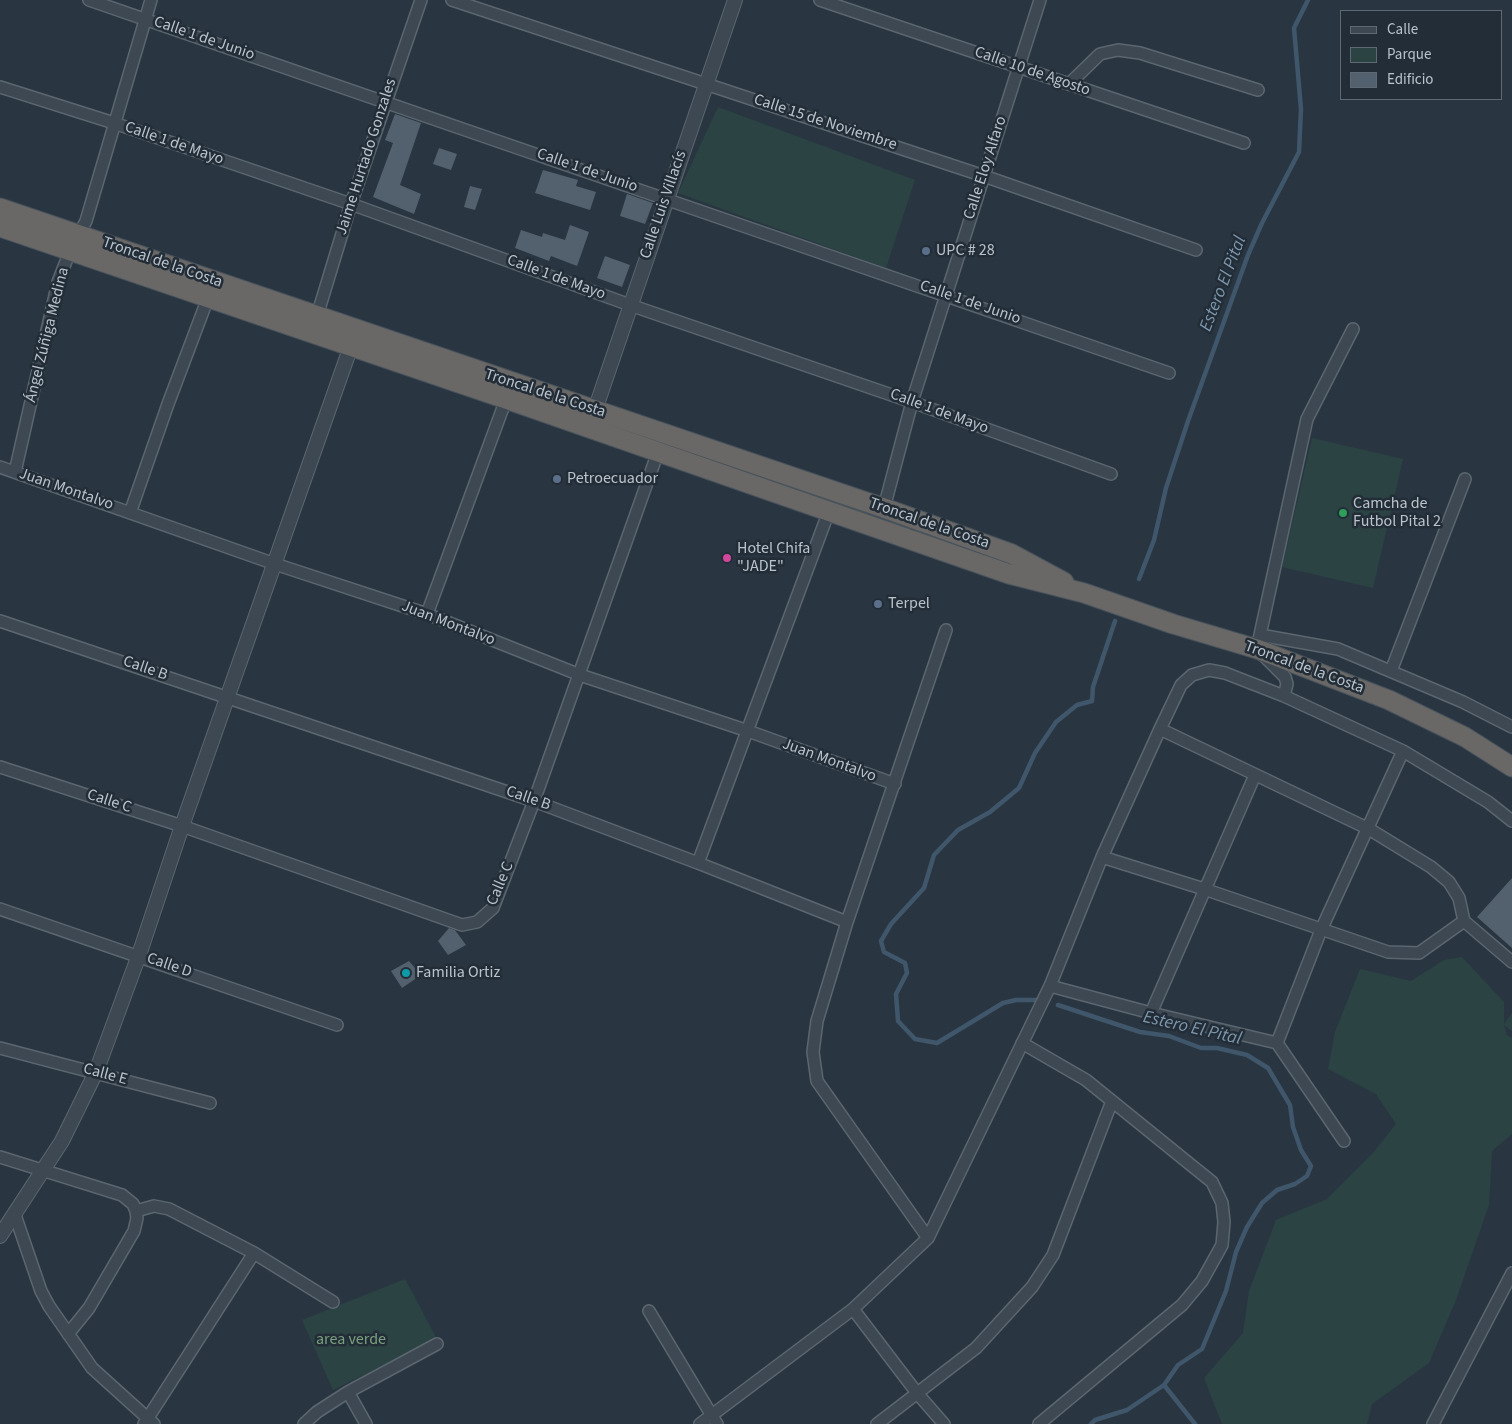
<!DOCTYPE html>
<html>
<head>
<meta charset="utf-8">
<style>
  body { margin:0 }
  #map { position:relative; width:1512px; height:1424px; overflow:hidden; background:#293642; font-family:"Source Sans 3",sans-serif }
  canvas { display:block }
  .legend { position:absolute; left:1340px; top:10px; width:162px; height:90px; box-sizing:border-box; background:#222d37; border:1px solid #5f6973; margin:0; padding:6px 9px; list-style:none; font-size:15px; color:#bac3cc }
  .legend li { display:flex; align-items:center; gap:10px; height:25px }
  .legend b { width:25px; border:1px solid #5f6973 }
</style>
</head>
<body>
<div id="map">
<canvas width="1512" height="1424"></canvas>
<ul class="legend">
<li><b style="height:6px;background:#3d4852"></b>Calle</li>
<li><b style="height:14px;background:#2b4343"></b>Parque</li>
<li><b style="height:14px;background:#52616d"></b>Edificio</li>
</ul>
</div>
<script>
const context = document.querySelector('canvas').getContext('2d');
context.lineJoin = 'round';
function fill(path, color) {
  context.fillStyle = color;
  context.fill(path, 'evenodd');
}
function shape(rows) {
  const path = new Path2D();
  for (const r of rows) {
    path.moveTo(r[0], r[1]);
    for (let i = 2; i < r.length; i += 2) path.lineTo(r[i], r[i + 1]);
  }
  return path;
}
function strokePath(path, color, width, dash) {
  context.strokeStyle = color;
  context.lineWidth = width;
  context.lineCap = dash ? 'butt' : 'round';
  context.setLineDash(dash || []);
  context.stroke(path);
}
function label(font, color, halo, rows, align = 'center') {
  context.font = font + ' "Source Sans 3",sans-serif';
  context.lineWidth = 5;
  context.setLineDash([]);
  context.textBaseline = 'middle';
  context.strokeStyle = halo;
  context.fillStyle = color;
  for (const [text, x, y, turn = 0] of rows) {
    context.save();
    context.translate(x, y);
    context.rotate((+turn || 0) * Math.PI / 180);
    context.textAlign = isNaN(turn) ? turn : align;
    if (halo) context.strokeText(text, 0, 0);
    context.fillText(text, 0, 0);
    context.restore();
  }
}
fill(shape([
  [718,107,915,180,886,268,678,193],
  [1312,438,1403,459,1373,588,1282,567],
  [1462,957,1504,1002,1504,1024,1512,1013,1512,1031,1504,1025,1507,1035,1512,1038,1512,1134,1492,1151,1489,1205,1456,1300,1429,1363,1372,1404,1367,1424,1222,1424,1204,1378,1243,1333,1249,1291,1276,1220,1327,1199,1372,1154,1396,1124,1376,1094,1328,1069,1335,1032,1360,969,1411,981,1444,960],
  [405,1279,437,1339,333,1390,302,1320]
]), '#2b4343');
strokePath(shape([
  [1139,579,1154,540,1166,488,1188,421,1248,255,1262,223,1299,152,1301,109,1294,28,1308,0],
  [1040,1000,1016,1000,1003,1003,937,1043,915,1039,898,1021,896,994,907,973,905,963,884,952,881,941,891,924,924,888,934,855,958,830,990,812,1019,788,1035,753,1056,722,1077,705,1092,701,1093,687,1115,621],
  [1058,1005,1140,1032,1169,1036,1201,1048,1217,1048,1247,1055,1268,1068,1290,1105,1293,1127,1301,1150,1311,1166,1307,1176,1295,1184,1277,1190,1262,1203,1247,1227,1236,1252,1226,1291,1202,1349,1178,1365,1164,1385,1195,1424],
  [1091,1424,1095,1420,1127,1410,1164,1385]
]), '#40566a', 4.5);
fill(shape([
  [395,114,421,123,400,185,421,194,414,214,373,197,393,143,385,140],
  [439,148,457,154,451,170,433,164],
  [543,170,578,180,576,186,596,192,590,210,535,193],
  [470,186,482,189,475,210,464,207],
  [627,194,653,203,645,224,620,216],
  [570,225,589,232,577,266,551,256,549,261,515,248,521,230,542,237,543,233,565,240],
  [605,256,630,265,622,287,597,278],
  [1512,878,1512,948,1477,917],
  [449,928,455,930,466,945,448,955,438,941],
  [409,961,421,975,402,988,391,971]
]), '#52616d');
const minor = shape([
  [89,0,1169,373],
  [452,0,984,176,1196,250],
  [820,0,1244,143],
  [1069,84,1100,54,1118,50,1140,53,1258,90],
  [0,87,114,123,351,204,630,305,912,402,1111,474],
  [317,316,351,204,421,0],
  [0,467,275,564,427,614,580,675,748,731,895,784],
  [15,472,58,282,70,251,86,221,151,0],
  [884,508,912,402,1040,0],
  [130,513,168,404,208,298],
  [427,614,508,394],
  [0,621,534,801,698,863,829,511],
  [1260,635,1338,649,1463,702,1512,727],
  [1391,671,1465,479],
  [1284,696,1287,684,1285,677,1257,649,1260,635,1307,419,1353,329],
  [1160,729,1369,829,1431,867,1449,882,1459,898,1464,921,1512,962],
  [0,767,182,826,462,925,477,922,493,908,534,801,658,452],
  [1102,857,1204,889,1388,952,1419,953,1464,921],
  [698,863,847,922],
  [0,909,337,1025],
  [1050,986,1151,1013,1255,775],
  [1151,1013,1277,1043],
  [1022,1043,1086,1080,1212,1182,1222,1203,1224,1222,1222,1245,1202,1281,1182,1305,1039,1424],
  [0,1048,210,1103],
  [1344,1141,1277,1043,1321,930,1403,751],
  [0,1157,122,1195,133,1204,136,1211,137,1218,134,1231,89,1308,68,1334],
  [136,1211,154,1206,169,1209,254,1253,333,1302],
  [15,1215,41,1291,49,1306,92,1368,154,1424],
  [928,1238,817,1081,813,1052,817,1021,847,922,946,630],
  [853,1309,917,1393,944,1424],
  [649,1311,717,1424],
  [348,1392,366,1424],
  [144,1424,254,1253],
  [304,1424,317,1412,348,1392,437,1344],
  [700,1424,853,1309,928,1238,1050,986,1102,857,1160,729,1181,685,1192,675,1209,670,1225,673,1284,696,1403,751,1488,802,1512,821],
  [877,1424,976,1348,1032,1287,1053,1255,1112,1101],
  [1433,1424,1512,1273]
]);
const tertiary = shape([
  [595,410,735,0],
  [0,1236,62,1141,96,1072,139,955,182,826,351,346]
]);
const trunk = shape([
  [0,208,884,508,1012,554,1064,582],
  [0,227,506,399,1009,574,1084,593,1173,624,1257,649,1389,700,1465,737,1512,767]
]);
strokePath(minor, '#5b666f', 14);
strokePath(tertiary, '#5b666f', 16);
strokePath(trunk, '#48535c', 21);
strokePath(minor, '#3d4852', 11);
strokePath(tertiary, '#3d4852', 14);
strokePath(trunk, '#696866', 19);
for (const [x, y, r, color] of [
  [926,251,5,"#5c6f8a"],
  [557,479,5,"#5c6f8a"],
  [1343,513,5,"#2e9e5b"],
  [727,558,5,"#d1479c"],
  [878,604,5,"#5c6f8a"],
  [406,973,5,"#0f9aa8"]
]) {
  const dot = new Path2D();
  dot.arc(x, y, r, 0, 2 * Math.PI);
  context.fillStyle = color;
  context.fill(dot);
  strokePath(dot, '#222d37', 2);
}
label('16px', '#bac3cc', '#222d37', [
  ["Calle 1 de Junio",204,39,19],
  ["Calle 10 de Agosto",1032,72,19],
  ["Calle 15 de Noviembre",825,123,18],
  ["Calle 1 de Mayo",174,144,19],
  ["Jaime Hurtado Gonzales",367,157,-72],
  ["Calle Eloy Alfaro",986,168,-72],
  ["Calle 1 de Junio",587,171,19],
  ["Calle Luis Villacís",664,205,-71],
  ["Troncal de la Costa",162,263,19],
  ["Calle 1 de Mayo",556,278,20],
  ["Calle 1 de Junio",970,303,19],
  ["Ángel Zúñiga Medina",48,335,-76],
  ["Troncal de la Costa",545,394,18],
  ["Calle 1 de Mayo",939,412,20],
  ["Juan Montalvo",66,490,19],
  ["Troncal de la Costa",929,524,19],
  ["Juan Montalvo",448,624,21],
  ["Troncal de la Costa",1304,668,20],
  ["Calle B",145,669,19],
  ["Juan Montalvo",829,761,20],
  ["Calle B",528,799,19],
  ["Calle C",109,802,18],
  ["Calle C",501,884,-67],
  ["Calle D",169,966,19],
  ["Calle E",105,1075,15]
]);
label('16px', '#bac3cc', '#222d37', [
  ["UPC # 28",936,251],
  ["Petroecuador",567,479],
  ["Camcha de",1353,504],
  ["Futbol Pital 2",1353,522],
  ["Hotel Chifa",737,549],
  ["\"JADE\"",737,567],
  ["Terpel",888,604],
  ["Familia Ortiz",416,973]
], 'left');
label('16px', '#7aa07f', '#222d37', [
  ["area verde",351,1340]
]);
label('italic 18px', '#7d96ac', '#222d37', [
  ["Estero El Pital",1224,284,-69],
  ["Estero El Pital",1192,1029,13]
]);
</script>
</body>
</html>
